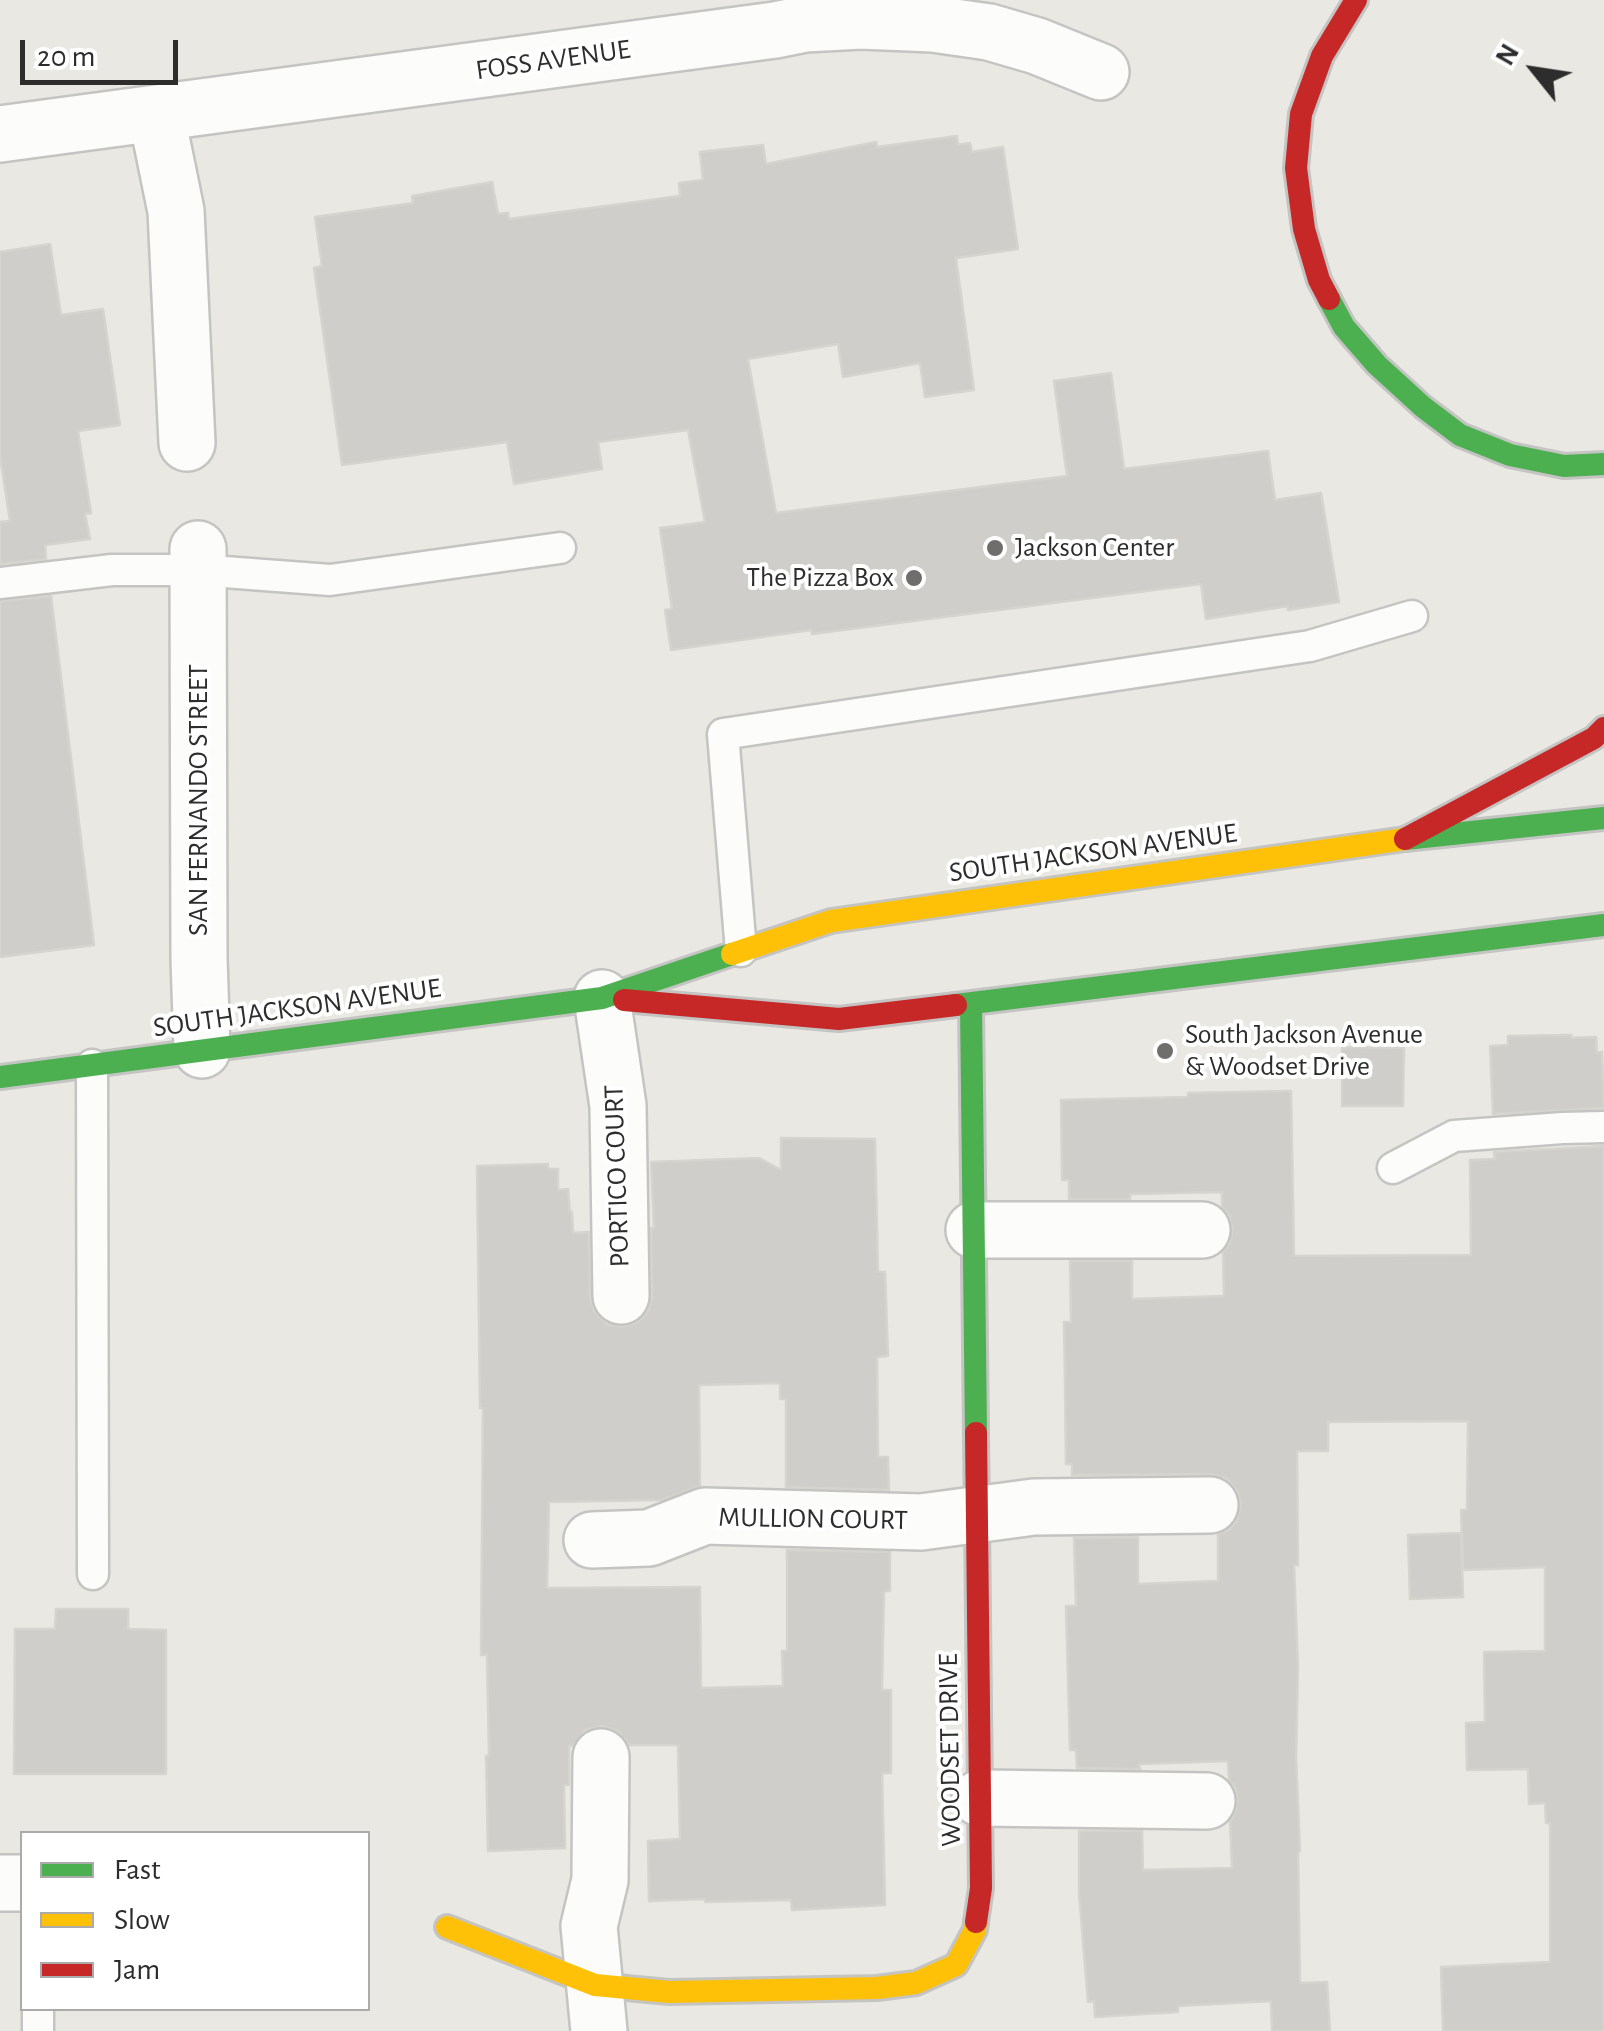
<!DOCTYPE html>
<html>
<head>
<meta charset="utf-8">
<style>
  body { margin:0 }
  #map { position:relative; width:1604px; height:2031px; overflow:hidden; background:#eae8e3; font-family:"Alegreya Sans",sans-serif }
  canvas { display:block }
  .legend { position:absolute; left:20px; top:1831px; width:350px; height:180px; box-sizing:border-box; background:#fff; border:2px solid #ababab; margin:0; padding:12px 18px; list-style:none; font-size:30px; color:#2d2d2d }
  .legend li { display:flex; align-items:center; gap:20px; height:50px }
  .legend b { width:50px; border:2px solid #ababab }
  .north { position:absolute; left:1484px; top:20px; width:100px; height:100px; -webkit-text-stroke:8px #fff; paint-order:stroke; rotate:300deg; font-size:28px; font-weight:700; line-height:40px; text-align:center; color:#2d2d2d }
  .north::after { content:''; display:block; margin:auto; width:35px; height:45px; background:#2d2d2d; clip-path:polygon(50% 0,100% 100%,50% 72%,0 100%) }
  .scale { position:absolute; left:20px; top:40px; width:158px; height:45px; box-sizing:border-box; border:5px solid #2d2d2d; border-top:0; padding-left:12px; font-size:30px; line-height:35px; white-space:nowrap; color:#2d2d2d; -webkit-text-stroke:8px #fff; paint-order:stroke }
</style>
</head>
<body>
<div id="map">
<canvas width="1604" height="2031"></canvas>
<ul class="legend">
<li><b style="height:12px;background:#4caf50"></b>Fast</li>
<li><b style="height:12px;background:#ffc107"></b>Slow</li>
<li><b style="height:12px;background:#c62828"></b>Jam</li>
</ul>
<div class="north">N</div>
<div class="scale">20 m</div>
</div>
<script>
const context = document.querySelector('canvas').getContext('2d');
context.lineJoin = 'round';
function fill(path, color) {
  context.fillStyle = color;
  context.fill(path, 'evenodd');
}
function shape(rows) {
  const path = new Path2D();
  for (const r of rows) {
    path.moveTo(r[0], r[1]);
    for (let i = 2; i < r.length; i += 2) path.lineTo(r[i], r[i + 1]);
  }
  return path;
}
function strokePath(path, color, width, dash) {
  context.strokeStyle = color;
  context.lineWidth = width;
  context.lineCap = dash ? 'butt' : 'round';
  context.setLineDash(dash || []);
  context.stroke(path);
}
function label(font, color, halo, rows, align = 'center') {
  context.font = font + ' "Alegreya Sans",sans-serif';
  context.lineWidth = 8;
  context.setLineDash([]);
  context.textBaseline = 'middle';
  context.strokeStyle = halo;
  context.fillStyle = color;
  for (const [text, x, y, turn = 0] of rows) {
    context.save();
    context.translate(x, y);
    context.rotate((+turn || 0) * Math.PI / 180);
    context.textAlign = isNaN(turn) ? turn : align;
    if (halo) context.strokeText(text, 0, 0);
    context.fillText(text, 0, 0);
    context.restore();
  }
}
const building = shape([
  [957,136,958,145,970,143,972,152,1003,147,1018,249,956,258,974,390,925,397,920,363,843,377,838,344,748,359,776,513,1067,476,1054,381,1111,373,1124,469,1268,451,1275,500,1321,493,1339,602,1288,610,1288,606,1206,619,1201,584,812,634,811,630,671,650,665,610,672,609,660,528,705,522,688,430,598,442,602,469,514,484,507,442,342,465,314,268,322,266,315,217,413,203,412,196,492,182,498,214,508,213,509,219,680,196,679,183,703,180,700,152,763,145,766,164,876,142,877,147,957,136],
  [50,244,61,315,103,309,120,425,78,431,91,513,85,514,90,539,45,545,46,559,0,564,0,522,10,521,0,456,0,252,50,244],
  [51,596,94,945,0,957,0,601,51,596],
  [1571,1035,1571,1038,1596,1037,1597,1053,1602,1052,1604,1108,1493,1114,1490,1046,1508,1045,1508,1036,1571,1035],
  [1342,1047,1404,1048,1403,1106,1342,1106,1342,1047],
  [1291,1091,1294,1256,1471,1255,1470,1160,1495,1159,1494,1152,1604,1146,1604,2031,1443,2031,1441,1967,1550,1962,1550,1823,1546,1823,1545,1803,1529,1804,1528,1769,1467,1770,1466,1723,1485,1722,1484,1652,1545,1651,1545,1567,1463,1570,1461,1510,1467,1510,1468,1421,1328,1422,1328,1451,1297,1451,1298,1565,1294,1565,1298,1668,1296,1757,1300,1851,1298,1852,1300,1983,1327,1982,1330,2031,1272,2031,1271,2001,1178,2006,1178,2012,1095,2017,1094,2001,1088,2002,1079,1893,1079,1831,1142,1831,1143,1870,1232,1868,1230,1821,1234,1816,1238,1800,1235,1787,1229,1780,1228,1761,1139,1764,1140,1769,1077,1768,1076,1750,1070,1750,1066,1606,1076,1606,1074,1538,1138,1537,1138,1584,1218,1581,1218,1534,1227,1531,1237,1521,1241,1504,1237,1490,1226,1478,1211,1474,1072,1475,1072,1464,1066,1464,1065,1385,1064,1322,1071,1322,1070,1261,1132,1261,1132,1299,1224,1296,1223,1252,1229,1245,1233,1229,1229,1215,1222,1207,1222,1192,1130,1194,1130,1199,1069,1199,1069,1180,1062,1180,1061,1100,1188,1097,1188,1093,1291,1091],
  [781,1138,875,1139,878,1272,885,1272,888,1356,877,1357,878,1457,888,1457,889,1490,786,1487,786,1399,780,1399,780,1383,699,1385,700,1486,661,1500,549,1502,547,1588,700,1587,701,1688,783,1686,782,1651,787,1651,787,1550,890,1552,890,1591,884,1591,882,1690,891,1690,891,1773,882,1773,885,1905,792,1910,791,1900,705,1902,705,1899,649,1901,648,1841,680,1839,678,1745,629,1745,618,1731,602,1726,585,1730,573,1746,569,1746,569,1785,564,1785,565,1848,488,1851,486,1756,489,1756,487,1655,481,1655,483,1408,480,1408,477,1166,548,1164,548,1169,558,1169,558,1190,568,1189,570,1212,572,1212,573,1233,589,1232,590,1296,594,1311,607,1324,622,1327,638,1322,649,1310,652,1296,651,1228,654,1228,651,1162,759,1158,781,1170,781,1138],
  [1461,1533,1463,1597,1410,1599,1408,1535,1461,1533],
  [56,1609,128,1609,128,1629,166,1630,166,1774,14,1774,15,1629,55,1629,56,1609]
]);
fill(building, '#cfceca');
strokePath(building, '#d5d4cf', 2.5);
const lane = shape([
  [0,583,112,570,198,570,330,580,560,548],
  [741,951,723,734,1310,646,1412,616],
  [92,1065,93,1574],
  [1393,1168,1454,1136,1563,1128,1604,1127],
  [38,2008,38,2031]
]);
const street = shape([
  [156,113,176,211,187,443],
  [0,134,775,30,805,24,861,21,933,24,989,32,1037,46,1101,72],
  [198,549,199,958,202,1050],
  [602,998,618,1106,621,1296],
  [974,1230,1202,1230],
  [592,1540,649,1538,705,1516,921,1522,1034,1507,1210,1505],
  [980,1798,1207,1801],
  [0,1883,22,1883],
  [599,2031,589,1926,600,1880,601,1757]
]);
const fast = shape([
  [1329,299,1344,327,1377,365,1423,407,1460,435,1510,455,1564,466,1604,464],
  [1405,839,1604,818],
  [971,1004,976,1433],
  [956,1005,1604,925],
  [0,1077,602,998,732,954]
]);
const slow = shape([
  [732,954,831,921,1405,839],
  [447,1927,595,1985,669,1992,877,1988,916,1983,956,1965,975,1930,976,1922]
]);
const jam = shape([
  [1329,299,1319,280,1304,229,1296,168,1301,114,1322,56,1356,0],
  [1405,839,1594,738,1604,728],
  [624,1000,839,1019,956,1005],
  [976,1433,981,1888,976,1922]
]);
strokePath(lane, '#c4c4c3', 35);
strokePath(street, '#c4c4c3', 60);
strokePath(fast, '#c4c4c3', 28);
strokePath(slow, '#c4c4c3', 28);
strokePath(jam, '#c4c4c3', 28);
strokePath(lane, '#fcfcfb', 30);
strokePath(street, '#fcfcfb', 55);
strokePath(fast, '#4caf50', 22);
strokePath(slow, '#ffc107', 22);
strokePath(jam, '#c62828', 22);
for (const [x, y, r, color] of [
  [995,548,10,"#6f6e6d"],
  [914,578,10,"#6f6e6d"],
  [1165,1051,10,"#6f6e6d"]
]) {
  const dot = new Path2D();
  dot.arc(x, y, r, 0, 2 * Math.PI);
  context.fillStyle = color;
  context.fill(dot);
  strokePath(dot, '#fff', 4);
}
label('28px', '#2d2d2d', '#fff', [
  ["FOSS AVENUE",553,60,-8],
  ["SAN FERNANDO STREET",199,800,-90],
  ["SOUTH JACKSON AVENUE",1093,853,-8],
  ["SOUTH JACKSON AVENUE",297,1008,-8],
  ["PORTICO COURT",617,1176,-92],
  ["MULLION COURT",813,1519,1],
  ["WOODSET DRIVE",950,1750,-91]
]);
label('28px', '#2d2d2d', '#fff', [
  ["Jackson Center",1015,548],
  ["The Pizza Box",894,578,"right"],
  ["South Jackson Avenue",1185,1035],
  ["& Woodset Drive",1185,1067]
], 'left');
</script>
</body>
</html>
